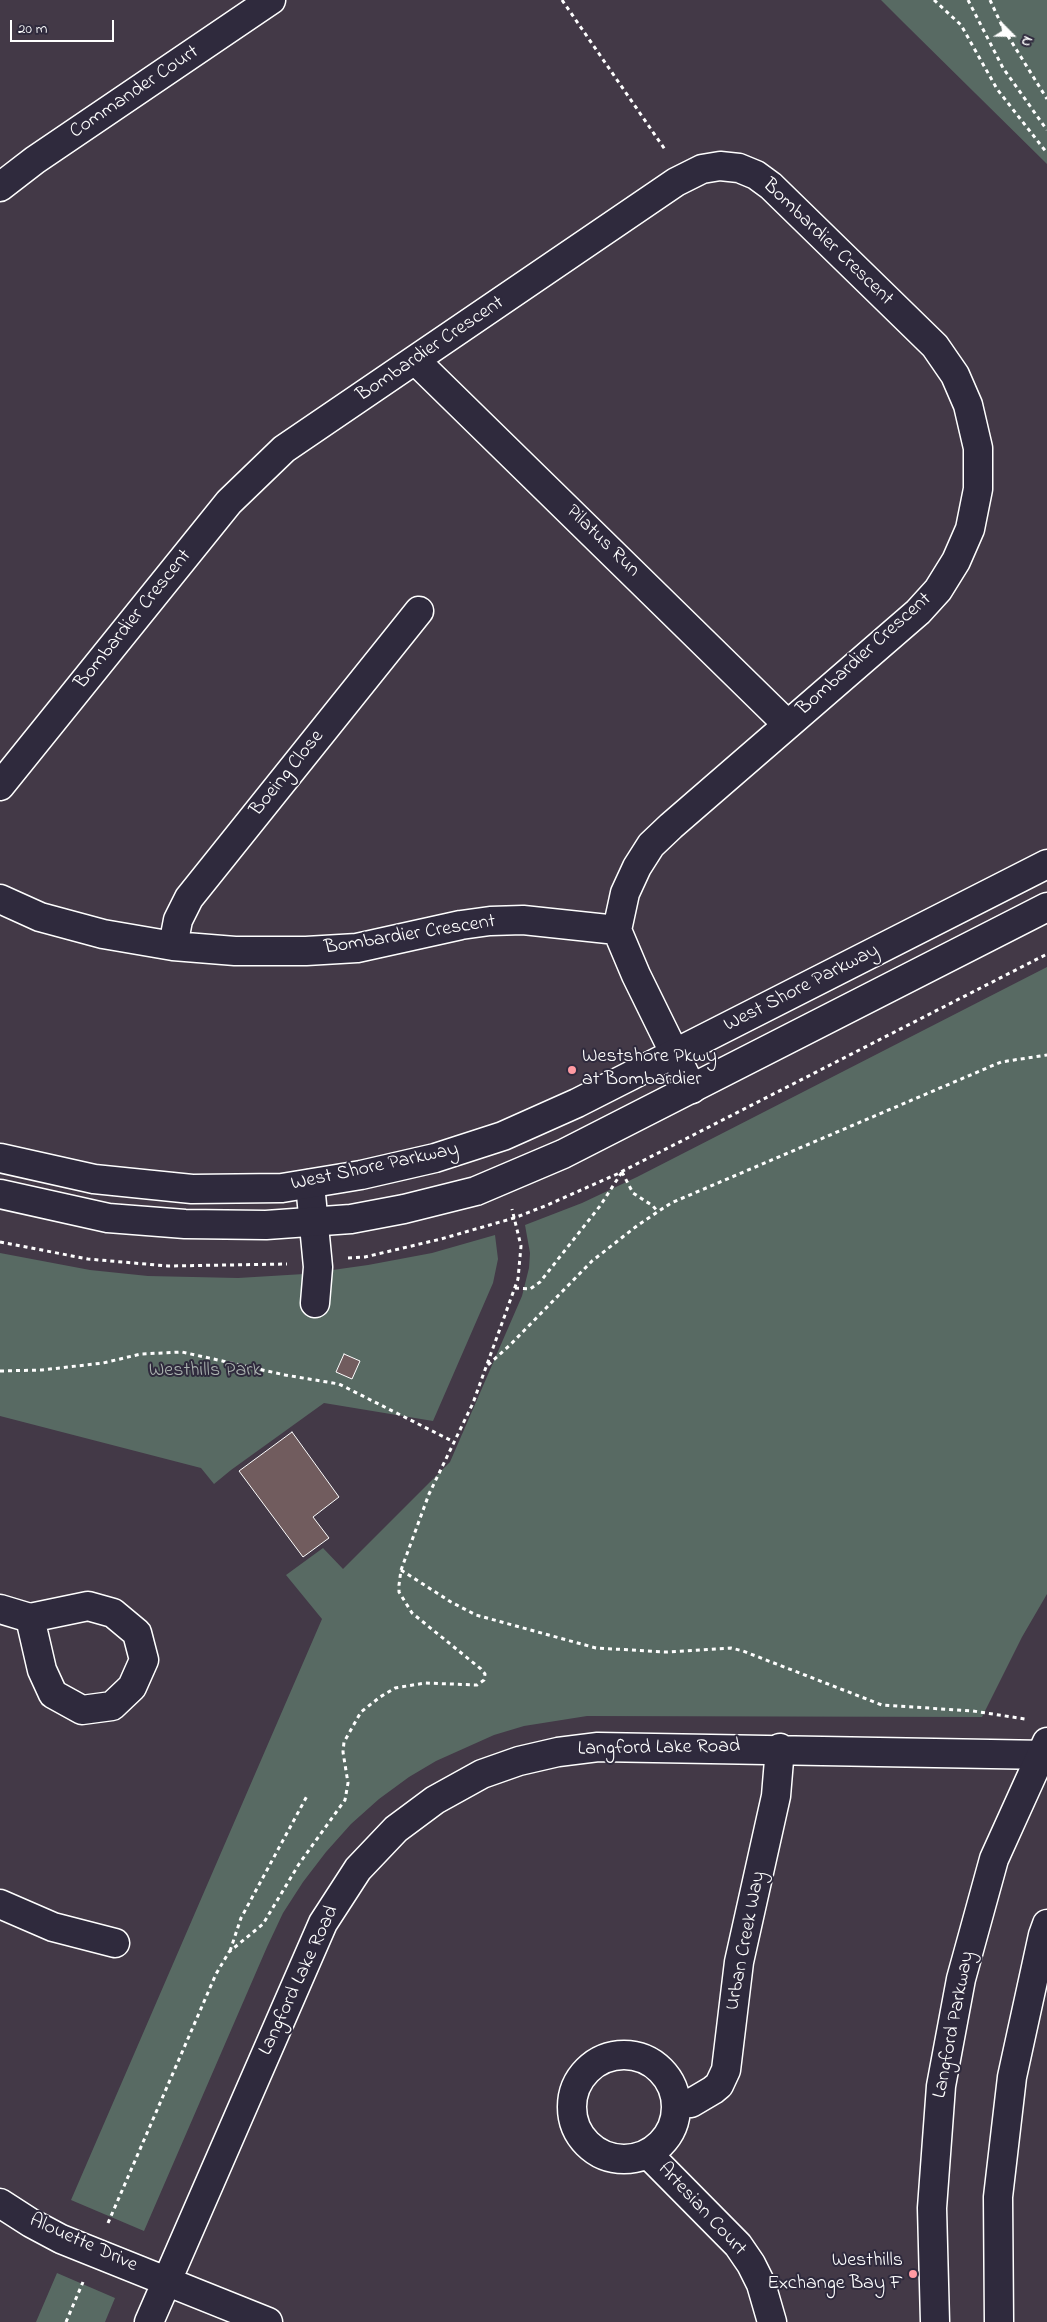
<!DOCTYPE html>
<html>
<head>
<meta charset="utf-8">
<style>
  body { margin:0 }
  #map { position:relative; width:1047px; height:2322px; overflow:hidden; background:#433947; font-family:"Indie Flower",sans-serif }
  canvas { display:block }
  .north { position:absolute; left:987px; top:10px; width:50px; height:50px; -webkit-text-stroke:4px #2f2a3d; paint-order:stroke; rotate:113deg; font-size:14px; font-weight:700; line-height:20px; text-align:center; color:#fff }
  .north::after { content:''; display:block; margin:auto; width:18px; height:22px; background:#fff; clip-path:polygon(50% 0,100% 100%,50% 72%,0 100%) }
  .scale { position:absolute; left:10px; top:20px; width:104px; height:22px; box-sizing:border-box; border:2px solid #fff; border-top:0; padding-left:6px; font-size:15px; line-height:18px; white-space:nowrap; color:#fff; -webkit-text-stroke:4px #2f2a3d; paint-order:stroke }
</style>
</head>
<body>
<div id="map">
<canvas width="1047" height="2322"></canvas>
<div class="north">N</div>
<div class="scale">20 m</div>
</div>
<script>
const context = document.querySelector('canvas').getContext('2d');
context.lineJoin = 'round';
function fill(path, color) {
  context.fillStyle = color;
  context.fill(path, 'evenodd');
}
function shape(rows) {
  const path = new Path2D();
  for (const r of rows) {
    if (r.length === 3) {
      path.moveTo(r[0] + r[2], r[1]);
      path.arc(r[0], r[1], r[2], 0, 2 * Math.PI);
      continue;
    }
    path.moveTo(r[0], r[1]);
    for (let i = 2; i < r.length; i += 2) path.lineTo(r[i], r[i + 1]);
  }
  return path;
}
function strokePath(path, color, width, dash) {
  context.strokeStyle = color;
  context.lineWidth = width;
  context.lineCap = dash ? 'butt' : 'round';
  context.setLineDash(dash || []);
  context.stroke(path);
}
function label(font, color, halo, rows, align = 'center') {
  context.font = font + ' "Indie Flower",sans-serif';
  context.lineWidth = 4;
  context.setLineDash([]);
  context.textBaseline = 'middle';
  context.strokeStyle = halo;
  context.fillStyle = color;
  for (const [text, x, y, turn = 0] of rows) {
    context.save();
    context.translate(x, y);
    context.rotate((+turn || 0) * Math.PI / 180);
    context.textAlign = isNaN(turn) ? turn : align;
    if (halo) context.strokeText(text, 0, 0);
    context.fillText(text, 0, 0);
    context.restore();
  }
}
fill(shape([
  [881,0,1047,0,1047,164,904,23],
  [1047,967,1047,1594,1022,1637,982,1717,587,1716,524,1726,494,1735,436,1761,409,1777,379,1799,351,1824,326,1852,303,1882,283,1913,267,1947,144,2231,71,2200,322,1619,286,1575,323,1548,343,1569,450,1462,522,1296,529,1268,530,1253,525,1225,582,1203,637,1177],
  [495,1235,498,1259,493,1283,433,1421,324,1403,231,1470,214,1484,201,1468,0,1416,0,1253,90,1270,148,1276,238,1278,304,1274,368,1265,432,1253],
  [57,2273,115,2298,105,2322,36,2322]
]), '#586a63');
const building = shape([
  [344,1354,360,1361,352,1379,336,1372,344,1354],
  [292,1432,339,1497,313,1517,329,1538,303,1557,239,1471,292,1432]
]);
fill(building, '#715c5e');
strokePath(building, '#fff', 1);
const minor = shape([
  [0,187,35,160,271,0],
  [416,361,787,724],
  [0,786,229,502,284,449,676,182,702,169,720,166,739,168,756,175,771,186,935,346,955,375,968,405,978,448,978,489,970,529,956,561,938,590,918,612,671,826,651,845,637,867,625,893,617,930,636,975,692,1089],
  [0,899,40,917,103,934,173,946,235,951,306,951,357,948,461,925,490,921,523,920,617,930],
  [173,946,178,920,189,898,419,611],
  [310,1184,318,1267,315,1303],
  [0,1609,30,1618,88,1606,113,1613,137,1633,144,1660,132,1687,112,1706,82,1710,53,1694,42,1670,30,1618],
  [0,1904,53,1927,115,1943],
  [624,2107,52],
  [676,2104,691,2103,713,2090,719,2085,726,2070,739,1962,776,1796,780,1748],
  [649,2155,738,2245,751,2264,761,2284,772,2322],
  [0,2203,31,2223,61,2239,268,2322],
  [149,2322,323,1923,358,1869,396,1829,435,1800,482,1774,519,1761,558,1752,598,1747,1047,1755]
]);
const major = shape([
  [0,1158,94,1179,192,1189,282,1188,361,1175,435,1158,503,1136,577,1103,1047,864],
  [0,1194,108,1218,185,1224,266,1225,351,1219,404,1209,476,1191,563,1154,1047,907],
  [935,2322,932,2208,941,2086,961,1979,994,1859,1047,1742],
  [999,2322,998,2197,1012,2077,1043,1935,1047,1924]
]);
strokePath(minor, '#fff', 31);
strokePath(major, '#fff', 31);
strokePath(shape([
  [562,0,666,151],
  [934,0,961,25,997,89,1047,153],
  [968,0,1003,68,1047,130],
  [990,0,1003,28,1047,99],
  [622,1172,633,1193,653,1206,658,1212],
  [0,1242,88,1259,168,1266,287,1264],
  [348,1258,365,1257,441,1239,514,1218,545,1206,617,1174,1047,954],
  [515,1288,530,1289,540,1282,600,1206,622,1172],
  [488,1365,510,1345,592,1261,638,1225,671,1203,1001,1062,1047,1055],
  [0,1371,42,1370,103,1363,141,1354,182,1352,285,1375,339,1384,454,1442],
  [401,1570,451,1602,476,1615,596,1648,666,1652,731,1648,743,1651,882,1705,973,1711,1025,1719],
  [230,1951,241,1918,307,1796],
  [108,2223,216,1974,229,1952,263,1924,299,1864,345,1800,348,1783,343,1752,344,1742,361,1712,380,1697,395,1688,425,1683,477,1685,484,1680,485,1674,481,1669,412,1613,399,1592,399,1585,401,1570,429,1494,473,1403,518,1279,521,1246,512,1209],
  [66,2322,83,2282]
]), '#fff', 3, [4, 4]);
strokePath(minor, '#2f2a3d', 28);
strokePath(major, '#2f2a3d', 28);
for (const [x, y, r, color] of [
  [572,1070,5,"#ff9aa2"],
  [913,2274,5,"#ff9aa2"]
]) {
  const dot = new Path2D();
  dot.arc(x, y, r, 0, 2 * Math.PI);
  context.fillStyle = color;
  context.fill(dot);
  strokePath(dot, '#2f2a3d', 2);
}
label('20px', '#fff', '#2f2a3d', [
  ["Commander Court",135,93,-34],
  ["Bombardier Crescent",827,243,44],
  ["Bombardier Crescent",431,350,-34],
  ["Pilatus Run",602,542,44],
  ["Bombardier Crescent",134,620,-51],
  ["Bombardier Crescent",865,655,-42],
  ["Boeing Close",288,774,-51],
  ["Bombardier Crescent",410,936,-9],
  ["West Shore Parkway",802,989,-27],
  ["West Shore Parkway",375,1168,-12],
  ["Langford Lake Road",659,1749,-1],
  ["Urban Creek Way",747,1941,-79],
  ["Langford Lake Road",300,1981,-65],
  ["Langford Parkway",955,2025,-79],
  ["Artesian Court",701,2210,47],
  ["Alouette Drive",83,2244,24]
]);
label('20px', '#fff', '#2f2a3d', [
  ["Westshore Pkwy",582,1058],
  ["at Bombardier",582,1081],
  ["Westhills",903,2262,"right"],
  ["Exchange Bay F",903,2285,"right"]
], 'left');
label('20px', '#acb4b1', '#2f2a3d', [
  ["Westhills Park",205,1372]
]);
</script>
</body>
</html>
